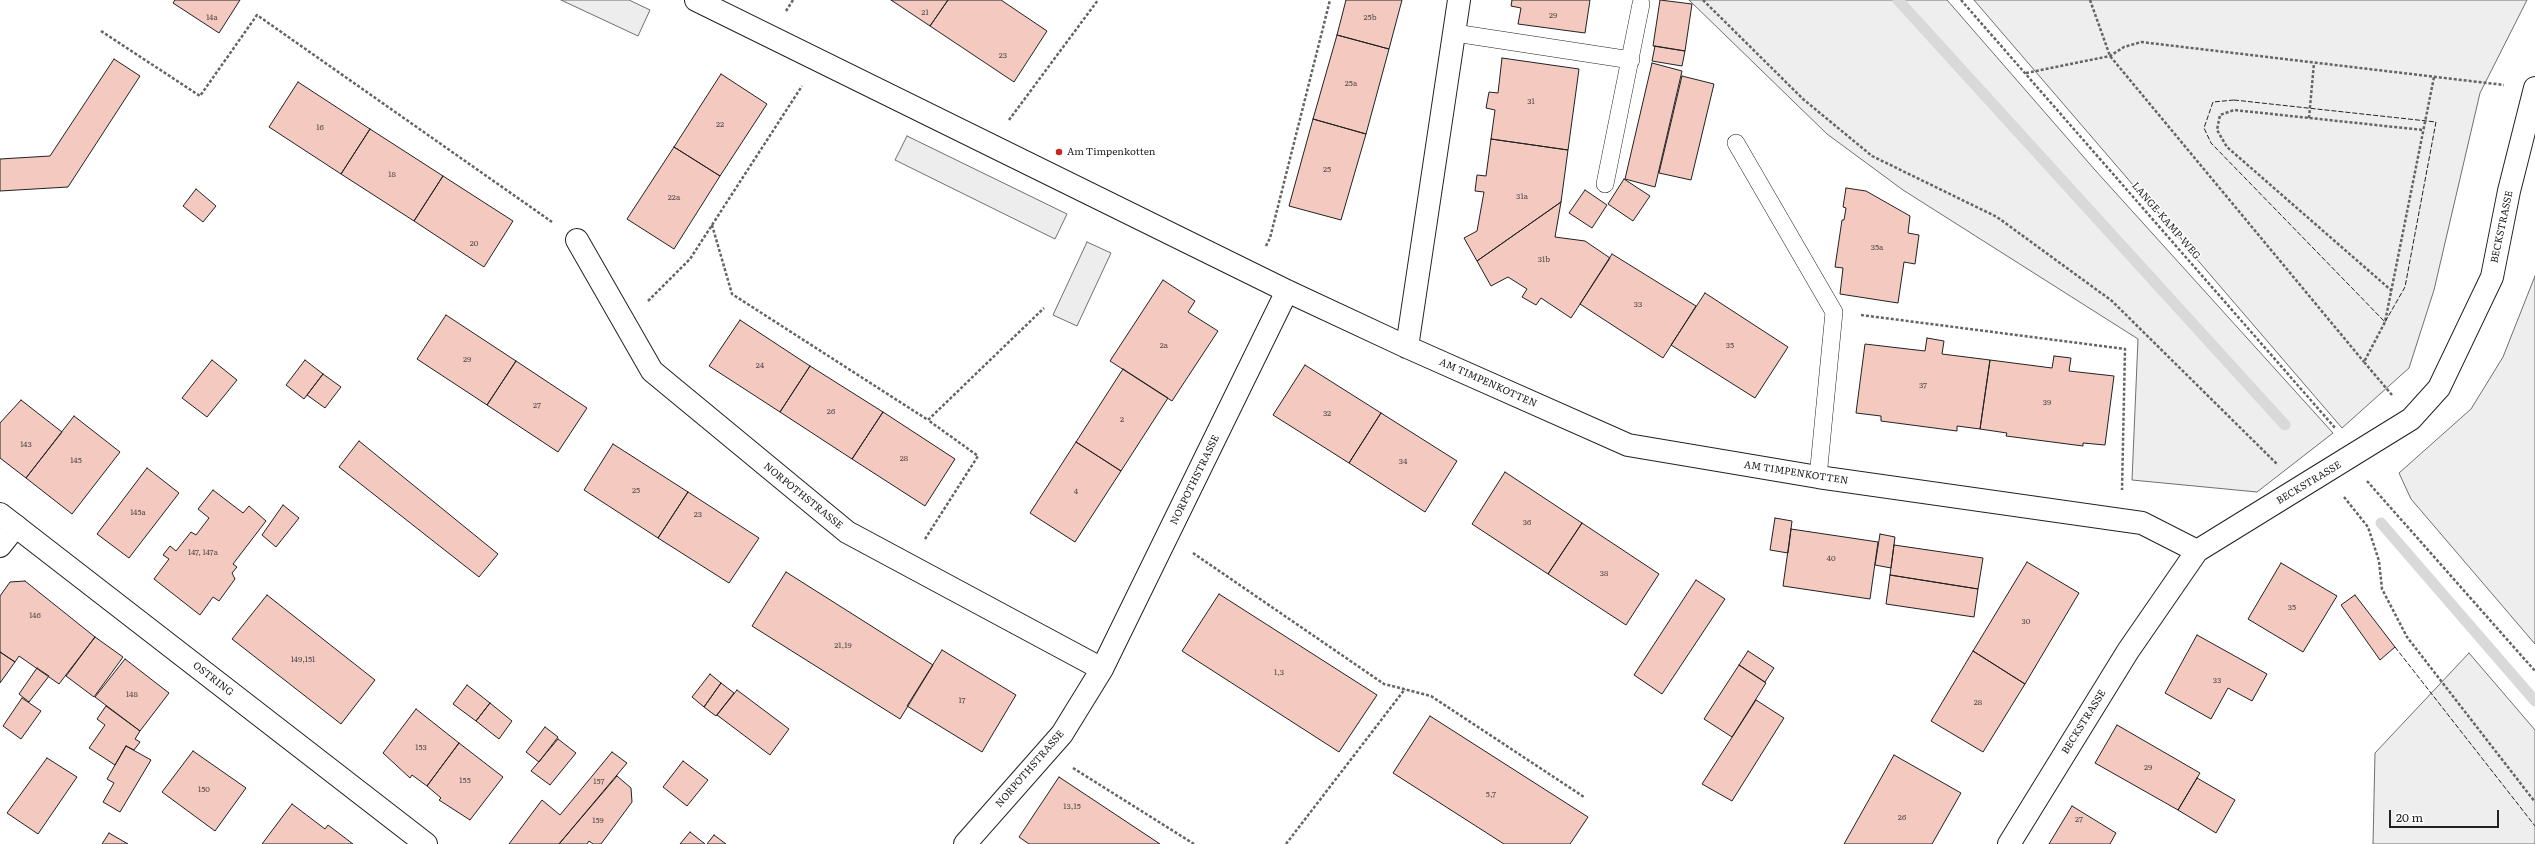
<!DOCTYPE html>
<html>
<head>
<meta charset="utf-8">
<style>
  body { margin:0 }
  #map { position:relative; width:2535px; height:844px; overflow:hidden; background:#fff; font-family:Literata,serif }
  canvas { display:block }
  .scale { position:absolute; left:2389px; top:810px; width:110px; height:18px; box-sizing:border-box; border:2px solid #222; border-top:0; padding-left:5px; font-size:12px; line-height:14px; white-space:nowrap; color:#222; -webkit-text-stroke:3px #fff; paint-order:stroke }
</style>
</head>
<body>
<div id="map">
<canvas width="2535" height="844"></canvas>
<div class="scale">20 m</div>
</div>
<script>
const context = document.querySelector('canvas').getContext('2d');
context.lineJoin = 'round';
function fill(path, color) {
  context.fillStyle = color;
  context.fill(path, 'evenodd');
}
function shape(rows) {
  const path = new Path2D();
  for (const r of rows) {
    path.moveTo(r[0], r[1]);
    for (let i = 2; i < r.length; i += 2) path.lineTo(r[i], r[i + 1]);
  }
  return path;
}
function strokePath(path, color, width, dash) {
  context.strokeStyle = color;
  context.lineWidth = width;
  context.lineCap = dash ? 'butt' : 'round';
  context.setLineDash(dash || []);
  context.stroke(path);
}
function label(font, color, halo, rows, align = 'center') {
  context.font = font + ' Literata,serif';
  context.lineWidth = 3;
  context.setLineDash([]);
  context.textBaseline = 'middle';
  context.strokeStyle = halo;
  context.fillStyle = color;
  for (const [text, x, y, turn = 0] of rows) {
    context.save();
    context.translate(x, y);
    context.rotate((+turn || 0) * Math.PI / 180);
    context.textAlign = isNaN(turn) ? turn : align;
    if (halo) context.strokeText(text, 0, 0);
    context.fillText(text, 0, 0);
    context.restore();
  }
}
const green = shape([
  [1689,0,1947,0,2095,170,2333,433,2257,492,2132,480,2138,339,1903,190,1827,134,1689,0],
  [1974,0,2527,0,2480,93,2434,290,2409,368,2342,428,1974,0],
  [2535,276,2535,644,2411,499,2399,473,2471,409,2503,357,2535,276],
  [2469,653,2535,730,2535,844,2373,844,2375,753,2469,653]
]);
fill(green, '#eee');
strokePath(green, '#6f6f6f', 1);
const parking = shape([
  [561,0,629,0,650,10,638,36,561,0],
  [907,136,1067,214,1055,239,895,160,907,136],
  [1087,242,1111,253,1077,326,1053,315,1087,242]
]);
fill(parking, '#ededed');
strokePath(parking, '#6f6f6f', 1);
strokePath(shape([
  [1898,0,2285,425],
  [2381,523,2535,701]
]), '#d9d9d9', 11);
const building = shape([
  [175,0,240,0,219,33,173,3,175,0],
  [891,0,948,0,930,26,891,0],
  [948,0,1001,0,1047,31,1014,82,930,26,948,0],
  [1346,0,1402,0,1389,49,1337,35,1346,0],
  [1512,0,1590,0,1585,33,1518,24,1521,8,1511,6,1512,0],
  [1660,0,1692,4,1685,51,1653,46,1660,0],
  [1337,35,1389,49,1366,134,1313,119,1337,35],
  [1655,46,1685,51,1682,66,1652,61,1655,46],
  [1502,58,1579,69,1568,150,1491,139,1495,110,1486,108,1489,92,1498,93,1502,58],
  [114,59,140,76,68,187,0,191,0,159,50,156,114,59],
  [1652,63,1682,71,1655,187,1625,179,1652,63],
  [721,74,767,104,720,176,674,147,721,74],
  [1682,76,1714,84,1691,180,1659,173,1682,76],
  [298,82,370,129,341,174,269,127,298,82],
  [1313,119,1366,134,1341,220,1289,206,1313,119],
  [370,129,443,176,414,221,341,174,370,129],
  [1491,139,1568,150,1561,202,1477,261,1464,238,1477,231,1484,192,1475,191,1477,175,1486,176,1491,139],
  [674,147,720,176,674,249,627,219,674,147],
  [443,176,513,221,484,267,414,221,443,176],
  [1624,179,1650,196,1633,221,1608,204,1624,179],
  [1846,188,1866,191,1910,216,1908,233,1919,235,1915,264,1904,262,1898,303,1840,294,1843,268,1835,267,1842,220,1844,220,1846,208,1843,207,1846,188],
  [196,189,216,206,203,222,183,206,196,189],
  [1585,190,1607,205,1592,228,1569,213,1585,190],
  [1561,202,1555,237,1585,241,1610,258,1571,318,1541,298,1536,305,1522,297,1527,289,1508,277,1491,286,1477,261,1561,202],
  [1612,254,1696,306,1663,358,1580,304,1612,254],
  [1163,280,1195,301,1188,312,1218,331,1172,401,1110,361,1163,280],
  [1705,293,1788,347,1755,398,1671,345,1705,293],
  [446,315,516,361,487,405,417,359,446,315],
  [740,320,810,366,780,412,709,366,740,320],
  [1927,338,1944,341,1942,354,1990,360,1980,429,1957,426,1957,431,1881,421,1881,416,1856,413,1865,344,1925,351,1927,338],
  [2054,356,2071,358,2069,371,2114,376,2105,445,2083,443,2083,446,2006,436,2007,433,1980,429,1990,360,2052,368,2054,356],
  [212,360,237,380,207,417,182,398,212,360],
  [305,360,323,374,304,399,286,385,305,360],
  [516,361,587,408,558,452,487,405,516,361],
  [1305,365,1381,413,1349,463,1273,415,1305,365],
  [810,366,883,412,852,459,780,412,810,366],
  [1123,369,1168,398,1121,471,1076,442,1123,369],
  [323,374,341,387,325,408,307,395,323,374],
  [21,400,62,432,26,478,0,458,0,423,21,400],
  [883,412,955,459,925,506,852,459,883,412],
  [1381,413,1457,461,1425,512,1349,463,1381,413],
  [74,416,120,452,72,514,26,478,74,416],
  [359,441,498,554,479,577,339,467,359,441],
  [1076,442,1121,471,1075,542,1030,513,1076,442],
  [613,444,688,492,658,538,584,490,613,444],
  [147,468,179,493,129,558,97,534,147,468],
  [1505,472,1582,523,1548,574,1472,524,1505,472],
  [213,490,243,513,249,506,266,521,233,564,237,567,232,573,235,579,219,601,213,597,200,615,154,579,169,559,163,555,170,546,176,551,191,532,196,535,209,518,198,509,213,490],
  [688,492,759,538,729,583,658,538,688,492],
  [283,505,299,518,276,547,262,535,283,505],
  [1775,518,1792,521,1788,553,1770,550,1775,518],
  [1582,523,1659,574,1626,625,1548,574,1582,523],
  [1791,529,1878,542,1870,599,1783,586,1791,529],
  [1880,534,1895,537,1891,568,1875,565,1880,534],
  [1894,545,1983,558,1978,589,1890,575,1894,545],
  [2027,562,2079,593,2025,684,1973,651,2027,562],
  [2281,563,2337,596,2303,652,2248,619,2281,563],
  [786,572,933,665,900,719,752,626,786,572],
  [1890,575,1978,589,1974,617,1886,604,1890,575],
  [1696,580,1725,599,1662,694,1634,675,1696,580],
  [25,581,95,637,59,684,19,656,15,662,0,652,0,596,10,582,25,581],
  [1219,594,1377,695,1339,752,1182,651,1219,594],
  [267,595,375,680,341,724,232,639,267,595],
  [2355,595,2395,647,2380,660,2341,605,2355,595],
  [2197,635,2267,674,2252,701,2228,688,2211,719,2165,693,2197,635],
  [95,637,123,657,94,697,66,676,95,637],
  [942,650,1016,695,982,752,907,706,942,650],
  [1748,651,1774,668,1765,682,1739,665,1748,651],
  [1973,651,2025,684,1983,752,1931,721,1973,651],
  [0,652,15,662,0,683,0,652],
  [125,659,169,693,140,731,95,697,125,659],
  [1739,665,1766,683,1732,737,1704,719,1739,665],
  [37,668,49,676,29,702,19,694,37,668],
  [710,674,721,683,704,707,692,697,710,674],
  [721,683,734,693,716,716,704,707,721,683],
  [467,685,490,703,476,721,453,704,467,685],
  [737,690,789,729,770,755,717,715,737,690],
  [22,698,41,711,21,739,3,726,22,698],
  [1756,700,1784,718,1732,801,1702,784,1756,700],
  [490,703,512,721,499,739,476,721,490,703],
  [106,706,140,731,135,739,140,742,134,750,126,746,115,765,89,748,105,725,97,719,106,706],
  [416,709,459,743,427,786,412,775,410,778,383,753,416,709],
  [1430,716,1588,817,1570,844,1504,844,1393,773,1430,716],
  [2117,725,2200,773,2178,810,2095,763,2117,725],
  [545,727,558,737,539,762,526,752,545,727],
  [558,739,576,753,550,785,531,771,558,739],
  [459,743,503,777,470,820,439,800,441,798,427,786,459,743],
  [126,746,151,760,120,812,103,802,114,783,107,779,126,746],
  [193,751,246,788,215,831,162,792,193,751],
  [612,752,627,763,559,844,509,844,542,800,560,815,612,752],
  [1894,755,1961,793,1932,844,1844,844,1894,755],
  [47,758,77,777,38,834,7,813,47,758],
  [683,761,708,780,687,806,663,787,683,761],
  [617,776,631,788,632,802,601,844,593,844,589,841,587,844,559,844,617,776],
  [1059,777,1160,844,1029,844,1019,837,1059,777],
  [2197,778,2235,800,2216,833,2178,810,2197,778],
  [292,804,325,829,328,825,353,844,262,844,292,804],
  [2072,806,2116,833,2110,844,2049,844,2072,806],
  [690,832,705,844,680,844,690,832],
  [109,833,128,844,102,844,109,833],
  [714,835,726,844,707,844,714,835]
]);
fill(building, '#f3c9c0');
strokePath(building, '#222', 1);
const lane = shape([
  [1455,33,1631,60],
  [1736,143,1834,312,1818,477],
  [1605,184,1641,4]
]);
const street = shape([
  [696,0,1287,291,1407,347,1628,445,1818,477,2142,523,2197,551],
  [577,240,652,371,847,532,1102,669],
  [1407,347,1459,0],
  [0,546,16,526],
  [965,844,1062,734,1102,669,1287,291],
  [2009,844,2128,651,2197,551,2411,419,2439,388,2492,277,2509,191,2535,88]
]);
const secondary = shape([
  [0,514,426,844]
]);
strokePath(lane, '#222', 18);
strokePath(street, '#222', 24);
strokePath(secondary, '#222', 24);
strokePath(shape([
  [1703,0,1803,99,1872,156,1997,217,2112,301,2278,465],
  [1961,0,2336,429],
  [2090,0,2110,56,2364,362],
  [786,11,793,0],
  [101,31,200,96,257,15,552,222],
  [2026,73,2110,56,2124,47,2141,42,2504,85],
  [2309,118,2314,63],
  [1009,120,1098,0],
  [712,225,732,294,928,420,1044,308],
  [1266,246,1270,238,1330,0],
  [2392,291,2227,147,2217,130,2220,115,2234,110,2423,130],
  [648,301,690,259,802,86],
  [1861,315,2125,349,2122,490],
  [2392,395,2364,362,2385,322,2434,77],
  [2367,481,2535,671],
  [2344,497,2368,527,2379,561,2382,589,2407,637,2535,802],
  [925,539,978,456,928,420],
  [1193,553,1384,684,1431,696,1584,797],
  [1073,768,1194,844],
  [1286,844,1405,689]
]), '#646464', 2.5, [3, 2]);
strokePath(lane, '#fff', 17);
strokePath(street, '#fff', 22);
strokePath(secondary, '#fff', 22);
strokePath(shape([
  [2234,100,2436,122,2405,287,2385,322,2211,143,2204,128,2213,102,2234,100],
  [2395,647,2535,826]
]), '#222', 1, [5, 2]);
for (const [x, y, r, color] of [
  [1059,152,4,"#c62828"]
]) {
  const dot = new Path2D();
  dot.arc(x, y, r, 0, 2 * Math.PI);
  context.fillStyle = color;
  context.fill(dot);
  strokePath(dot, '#fff', 1.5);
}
label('8px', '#564c4a', null, [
  ["21",925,13],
  ["29",1553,16],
  ["14a",212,18],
  ["25b",1370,18],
  ["23",1003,56],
  ["25a",1351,84],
  ["31",1531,102],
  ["22",720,125],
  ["16",320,128],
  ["25",1327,170],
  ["18",392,175],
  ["31a",1522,197],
  ["22a",674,198],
  ["20",474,244],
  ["35a",1877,248],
  ["31b",1544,260],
  ["33",1638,305],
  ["2a",1164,346],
  ["35",1730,346],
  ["29",467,360],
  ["24",760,366],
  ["37",1923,386],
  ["39",2047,403],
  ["27",537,406],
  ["26",831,412],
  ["32",1327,414],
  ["2",1122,420],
  ["143",26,445],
  ["28",904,459],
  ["145",76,461],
  ["34",1403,462],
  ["25",636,491],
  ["4",1076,492],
  ["145a",138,513],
  ["23",698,515],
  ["36",1527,523],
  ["147, 147a",203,553],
  ["40",1831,559],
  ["38",1604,574],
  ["35",2292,608],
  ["146",35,616],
  ["30",2026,622],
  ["21,19",843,646],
  ["149,151",303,660],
  ["1,3",1279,673],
  ["33",2217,681],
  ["148",132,695],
  ["17",962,701],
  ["28",1978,703],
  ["153",421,748],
  ["29",2148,768],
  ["155",465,781],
  ["157",599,782],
  ["150",204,790],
  ["5,7",1491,795],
  ["13,15",1072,807],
  ["26",1902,818],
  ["27",2079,820],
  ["159",598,821]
]);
label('10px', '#222', '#fff', [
  ["Am Timpenkotten",1067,152]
], 'left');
label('10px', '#222', '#fff', [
  ["LANGE-KAMP-WEG",2166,221,49],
  ["BECKSTRASSE",2502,227,-78],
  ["AM TIMPENKOTTEN",1488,383,24],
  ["AM TIMPENKOTTEN",1796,473,9],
  ["NORPOTHSTRASSE",1195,480,-64],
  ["BECKSTRASSE",2309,483,-31],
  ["NORPOTHSTRASSE",803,496,39],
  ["OSTRING",213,679,38],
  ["BECKSTRASSE",2084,722,-58],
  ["NORPOTHSTRASSE",1030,769,-49]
]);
</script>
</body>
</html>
